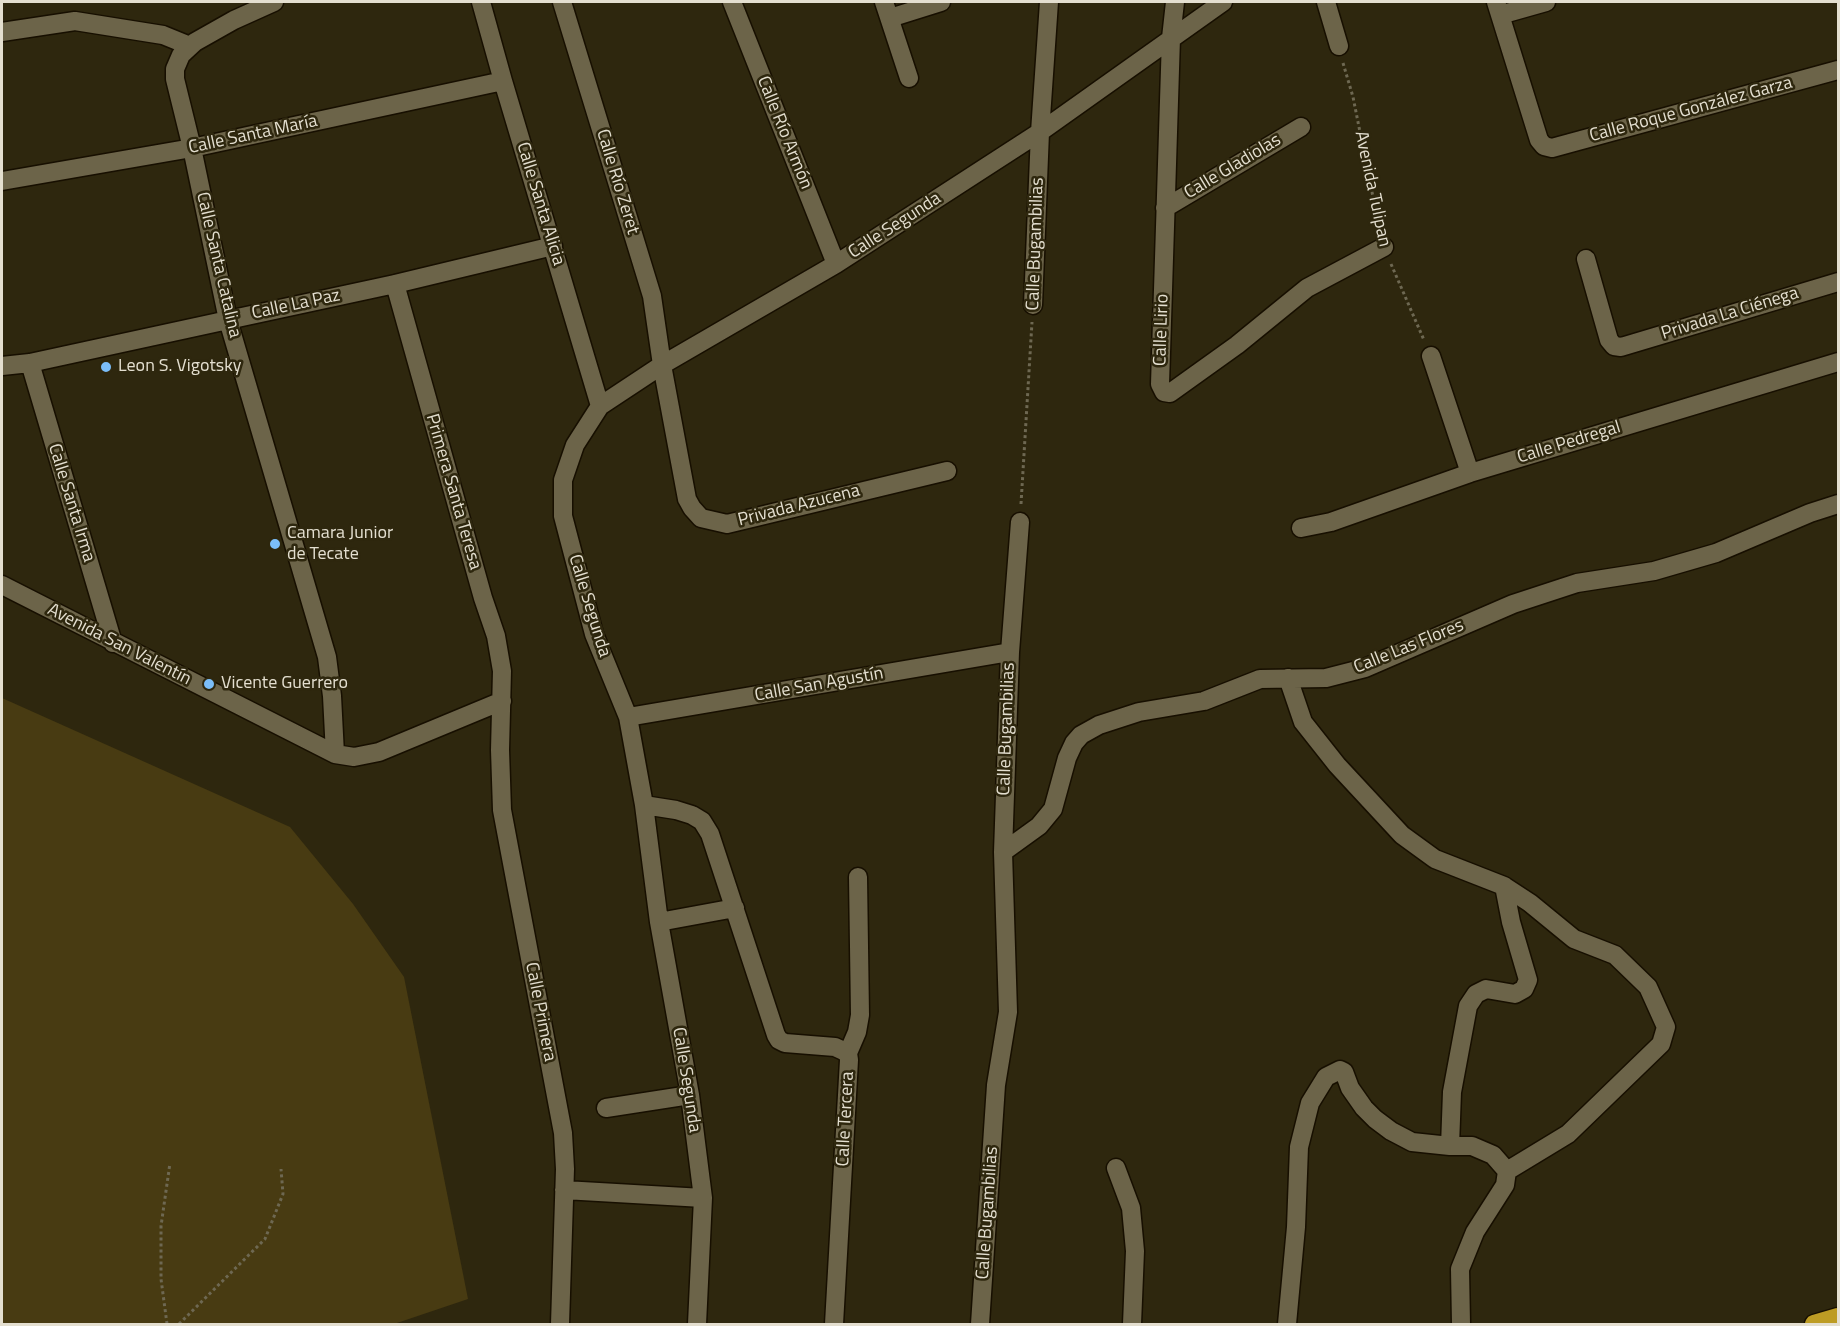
<!DOCTYPE html>
<html>
<head>
<meta charset="utf-8">
<style>
  body { margin:0 }
  #map { position:relative; width:1840px; height:1326px; overflow:hidden; background:#2e270e; font-family:"Titillium Web",sans-serif }
  canvas { display:block }
  .frame { position:absolute; inset:0; border:3px solid #e4dfd0; pointer-events:none }
</style>
</head>
<body>
<div id="map">
<canvas width="1840" height="1326"></canvas>
<div class="frame"></div>
</div>
<script>
const context = document.querySelector('canvas').getContext('2d');
context.lineJoin = 'round';
function fill(path, color) {
  context.fillStyle = color;
  context.fill(path, 'evenodd');
}
function shape(rows) {
  const path = new Path2D();
  for (const r of rows) {
    path.moveTo(r[0], r[1]);
    for (let i = 2; i < r.length; i += 2) path.lineTo(r[i], r[i + 1]);
  }
  return path;
}
function strokePath(path, color, width, dash) {
  context.strokeStyle = color;
  context.lineWidth = width;
  context.lineCap = dash ? 'butt' : 'round';
  context.setLineDash(dash || []);
  context.stroke(path);
}
function label(font, color, halo, rows, align = 'center') {
  context.font = font + ' "Titillium Web",sans-serif';
  context.lineWidth = 5;
  context.setLineDash([]);
  context.textBaseline = 'middle';
  context.strokeStyle = halo;
  context.fillStyle = color;
  for (const [text, x, y, turn = 0] of rows) {
    context.save();
    context.translate(x, y);
    context.rotate((+turn || 0) * Math.PI / 180);
    context.textAlign = isNaN(turn) ? turn : align;
    if (halo) context.strokeText(text, 0, 0);
    context.fillText(text, 0, 0);
    context.restore();
  }
}
fill(shape([
  [2,698,290,827,353,904,404,977,468,1299,394,1324,2,1324]
]), '#483b12');
const minor = shape([
  [274,2,234,20,195,42,181,55,175,69,175,79,192,148,228,320,327,657,332,696,335,754],
  [481,2,503,81,600,406],
  [562,2,652,296,662,365,687,499,692,508,701,518,727,524,947,471],
  [732,2,836,264],
  [884,2,909,78],
  [1175,2,1171,38,1160,384,1164,392,1170,393,1237,345,1307,288,1384,247],
  [1326,2,1339,46],
  [1496,2,1539,140,1544,146,1552,148,1838,70],
  [1500,15,1546,2],
  [890,18,941,2],
  [2,32,75,21,163,35,190,46],
  [2,181,192,148,503,81],
  [1165,208,1301,127],
  [1586,259,1609,340,1614,346,1621,347,1838,282],
  [395,284,483,598,496,636,502,671,500,750,502,810,563,1133,565,1169,560,1324],
  [1033,305,1040,132,1049,2],
  [1431,356,1470,473],
  [30,363,113,643],
  [2,366,30,363,228,320,395,284,553,246],
  [1301,528,1331,522,1470,473,1838,362],
  [2,585,335,754,354,757,379,752,502,701],
  [1288,678,1303,722,1337,765,1402,835,1435,859,1504,886,1511,922,1528,980,1524,989,1515,994,1486,989,1476,994,1468,1006,1452,1092,1450,1146],
  [628,717,1010,652],
  [644,805,676,810,692,815,702,821,710,834,776,1035,779,1040,785,1043,835,1047,848,1053],
  [1003,852,1039,826,1053,809,1067,758,1074,743,1081,735,1099,725,1139,712,1204,701,1260,679,1326,678,1365,668,1513,604,1577,583,1654,571,1716,553,1810,513,1838,504],
  [1504,886,1530,903,1574,939,1615,955,1648,987,1666,1027,1661,1044,1568,1134,1507,1171],
  [659,922,735,908],
  [848,1053,857,1032,860,1015,858,877],
  [606,1108,690,1095],
  [1116,1168,1131,1208,1135,1251,1132,1324],
  [564,1190,703,1198],
  [697,1324,703,1198,690,1095,659,922,644,805,628,717,594,634,563,516,563,480,575,445,600,406,662,365,836,264,1040,132,1223,2],
  [834,1324,849,1060,848,1053],
  [980,1324,996,1085,1008,1012,1003,852,1010,652,1020,522],
  [1287,1324,1296,1227,1299,1147,1310,1103,1326,1077,1340,1070,1344,1072,1350,1088,1364,1108,1375,1119,1391,1131,1412,1142,1450,1146,1472,1146,1493,1155,1507,1171,1505,1185,1475,1232,1460,1269,1461,1324]
]);
const highway = shape([
  [1814,1324,1838,1317]
]);
strokePath(minor, '#170f00', 21);
strokePath(highway, '#170f00', 21);
strokePath(shape([
  [1343,63,1353,97,1380,232],
  [1391,264,1424,340],
  [1021,504,1032,322],
  [167,1324,161,1279,161,1226,170,1163],
  [179,1324,265,1239,283,1194,281,1169]
]), '#6e6852', 3, [3, 3]);
strokePath(minor, '#6c6449', 18);
strokePath(highway, '#bd9c24', 18);
for (const [x, y, r, color] of [
  [106,367,6,"#7bbef9"],
  [275,544,6,"#7bbef9"],
  [209,684,6,"#7bbef9"]
]) {
  const dot = new Path2D();
  dot.arc(x, y, r, 0, 2 * Math.PI);
  context.fillStyle = color;
  context.fill(dot);
  strokePath(dot, '#2e270e', 2);
}
label('18px', '#e4dfd0', '#2e270e', [
  ["Calle Roque González Garza",1691,110,-15],
  ["Calle Río Armón",784,133,68],
  ["Calle Santa María",253,135,-12],
  ["Calle Gladiolas",1233,167,-31],
  ["Calle Río Zeret",617,182,73],
  ["Avenida Tulipan",1372,189,78],
  ["Calle Santa Alicia",540,204,73],
  ["Calle Segunda",895,226,-33],
  ["Calle Bugambilias",1036,244,-88],
  ["Calle Santa Catalina",218,265,77],
  ["Calle La Paz",296,305,-12],
  ["Privada La Ciénega",1730,314,-17],
  ["Calle Lirio",1162,330,-88],
  ["Calle Pedregal",1569,443,-17],
  ["Primera Santa Teresa",453,492,74],
  ["Calle Santa Irma",71,503,73],
  ["Privada Azucena",799,506,-14],
  ["Calle Segunda",589,606,73],
  ["Avenida San Valentín",119,645,27],
  ["Calle Las Flores",1409,647,-22],
  ["Calle San Agustín",819,685,-10],
  ["Calle Bugambilias",1007,729,-88],
  ["Calle Primera",540,1012,79],
  ["Calle Segunda",686,1080,81],
  ["Calle Tercera",846,1119,-87],
  ["Calle Bugambilias",988,1213,-86]
]);
label('18px', '#e4dfd0', '#2e270e', [
  ["Leon S. Vigotsky",118,367],
  ["Camara Junior",287,534],
  ["de Tecate",287,555],
  ["Vicente Guerrero",221,684]
], 'left');
</script>
</body>
</html>
